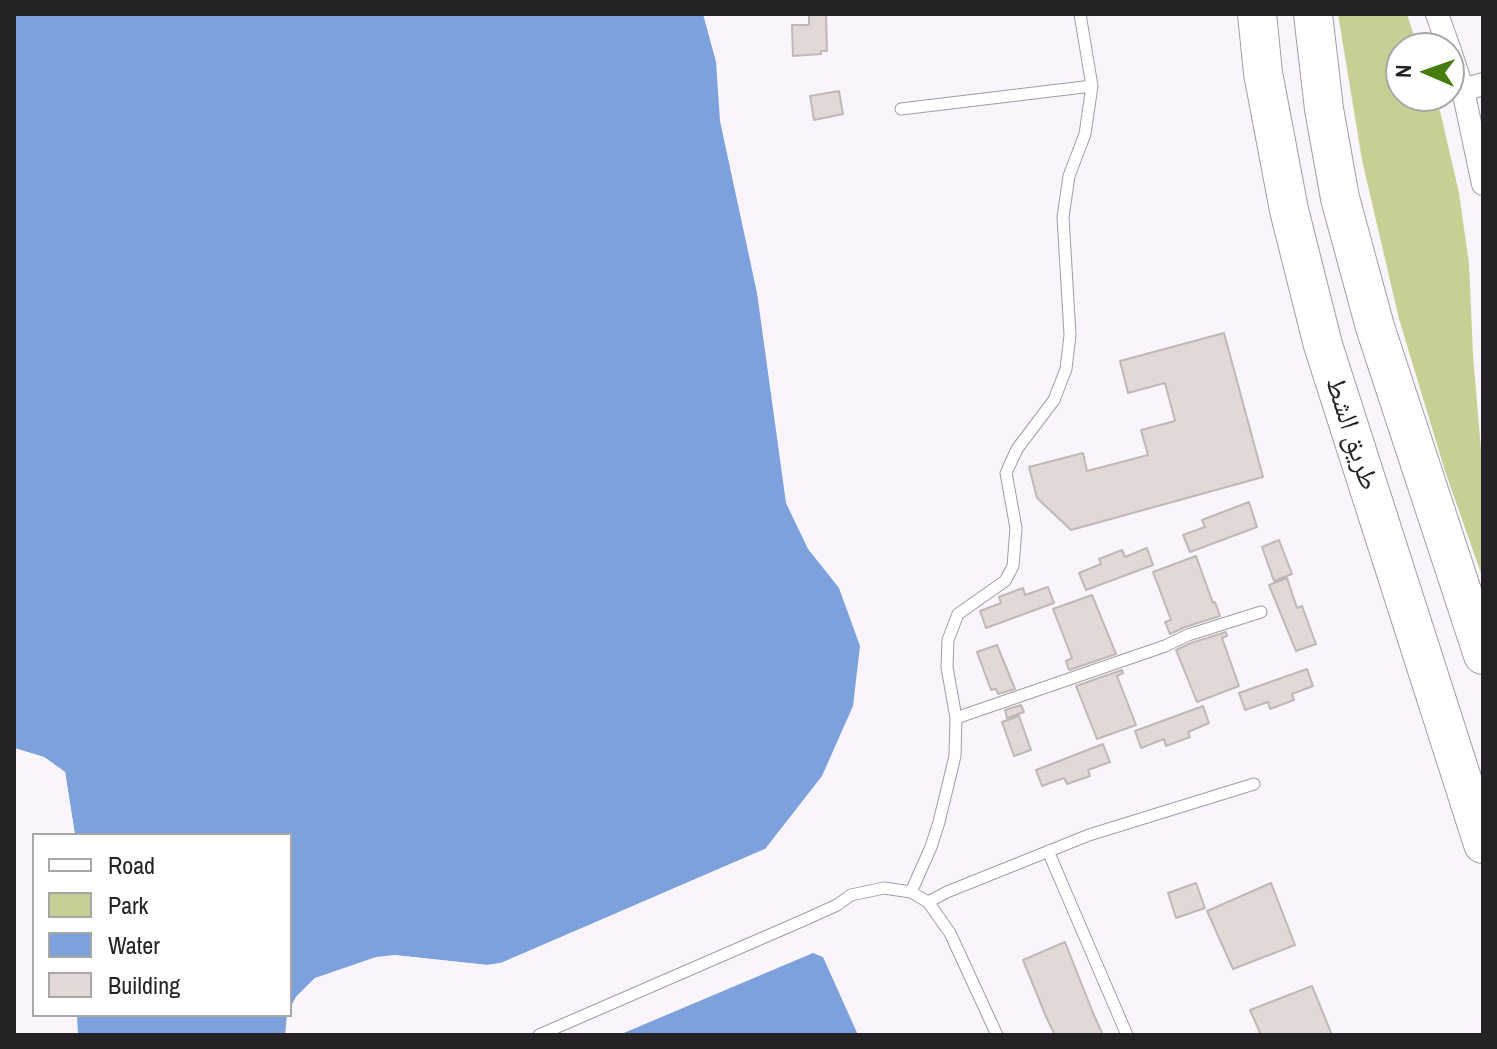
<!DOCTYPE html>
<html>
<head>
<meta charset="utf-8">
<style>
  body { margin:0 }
  #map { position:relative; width:1497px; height:1049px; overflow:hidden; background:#faf5fd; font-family:"Archivo Narrow",sans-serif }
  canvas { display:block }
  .frame { position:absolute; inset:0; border:16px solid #242225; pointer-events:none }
  .legend { position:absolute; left:32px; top:833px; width:260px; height:184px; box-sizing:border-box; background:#fff; border:2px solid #a7a7a8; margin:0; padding:10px 14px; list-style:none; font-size:24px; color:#242225 }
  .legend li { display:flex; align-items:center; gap:16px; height:40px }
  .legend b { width:40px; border:2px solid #a7a7a8 }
  .north { position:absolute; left:1385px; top:32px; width:80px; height:80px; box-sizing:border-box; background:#fff; border:2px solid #a7a7a8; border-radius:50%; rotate:272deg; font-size:22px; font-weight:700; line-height:32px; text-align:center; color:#242225 }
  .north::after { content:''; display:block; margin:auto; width:28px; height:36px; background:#467b0e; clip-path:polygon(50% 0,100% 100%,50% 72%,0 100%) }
</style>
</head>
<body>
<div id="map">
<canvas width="1497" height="1049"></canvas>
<div class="frame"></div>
<ul class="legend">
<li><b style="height:10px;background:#fff"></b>Road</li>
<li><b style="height:22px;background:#c7d094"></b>Park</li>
<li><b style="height:22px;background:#7da1dc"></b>Water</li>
<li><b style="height:22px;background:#e2d8d6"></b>Building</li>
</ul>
<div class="north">N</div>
</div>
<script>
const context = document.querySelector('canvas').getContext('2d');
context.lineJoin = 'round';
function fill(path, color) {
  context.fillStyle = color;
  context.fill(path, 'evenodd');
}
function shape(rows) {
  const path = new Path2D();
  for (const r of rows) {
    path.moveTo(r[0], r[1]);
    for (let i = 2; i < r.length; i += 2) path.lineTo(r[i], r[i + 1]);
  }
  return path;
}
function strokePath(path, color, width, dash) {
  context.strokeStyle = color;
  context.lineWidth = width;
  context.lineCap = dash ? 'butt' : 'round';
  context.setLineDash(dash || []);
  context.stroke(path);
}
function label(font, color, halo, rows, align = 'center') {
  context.font = font + ' "Archivo Narrow","Noto Naskh Arabic",sans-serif';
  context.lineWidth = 7;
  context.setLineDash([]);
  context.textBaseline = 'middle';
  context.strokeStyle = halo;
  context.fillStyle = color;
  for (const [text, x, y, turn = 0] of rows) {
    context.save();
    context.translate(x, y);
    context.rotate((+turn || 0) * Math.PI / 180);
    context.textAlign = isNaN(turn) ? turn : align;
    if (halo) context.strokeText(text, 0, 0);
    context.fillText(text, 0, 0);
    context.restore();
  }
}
fill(shape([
  [1338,14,1407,14,1418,48,1401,48,1401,96,1435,96,1441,115,1459,193,1469,263,1473,355,1483,473,1483,579,1445,471,1399,319,1362,160]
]), '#c7d094');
fill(shape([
  [14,14,703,14,716,62,720,121,757,293,786,503,808,549,839,588,860,646,853,706,822,776,765,849,501,963,487,965,394,955,315,978,296,997,290,1008,290,835,75,835,65,772,44,757,14,748],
  [813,953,823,957,858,1035,619,1035],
  [77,1015,287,1015,285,1035,78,1035]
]), '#7da1dc');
fill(shape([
  [14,748,44,757,65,772,75,835,71,835,61,775,43,760,14,752],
  [765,849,767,853,502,967,487,969,394,959,377,961,317,982,299,1000,293,1010,290,1012,296,997,315,978,376,957,394,955,487,965,501,963]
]), '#faf5fd');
const building = shape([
  [809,14,826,14,827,51,821,51,821,54,793,56,792,25,809,25,809,14],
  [839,91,843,114,814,120,810,96,839,91],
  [1224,333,1263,477,1071,530,1037,498,1029,467,1083,453,1087,471,1148,455,1141,430,1175,421,1165,383,1128,393,1120,361,1224,333],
  [1249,502,1257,527,1190,552,1183,535,1205,527,1202,520,1249,502],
  [1279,540,1292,574,1274,581,1262,547,1279,540],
  [1147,548,1153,565,1086,590,1079,573,1101,564,1099,559,1122,550,1125,557,1147,548],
  [1196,556,1213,603,1215,602,1220,616,1185,627,1170,634,1165,622,1171,620,1153,572,1196,556],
  [1287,578,1297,608,1302,606,1316,644,1296,651,1269,585,1287,578],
  [1048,587,1054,603,986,628,980,611,1001,603,999,597,1023,588,1025,595,1048,587],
  [1092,595,1116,654,1069,670,1066,661,1072,658,1053,609,1092,595],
  [1226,632,1227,636,1222,638,1239,686,1197,702,1176,650,1191,643,1226,632],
  [997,645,1015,689,998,694,996,689,991,690,977,652,997,645],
  [1307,669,1313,686,1292,694,1294,700,1270,709,1268,702,1245,710,1239,693,1307,669],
  [1122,670,1123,673,1117,676,1136,725,1097,739,1076,686,1122,670],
  [1021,705,1024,712,1007,718,1005,710,1021,705],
  [1203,706,1209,723,1188,732,1190,737,1166,746,1164,739,1141,748,1135,731,1203,706],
  [1019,716,1031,750,1014,756,1002,722,1019,716],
  [1103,744,1110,762,1088,770,1090,776,1067,784,1064,778,1042,786,1036,770,1103,744],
  [1196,883,1205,908,1176,918,1168,893,1196,883],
  [1271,883,1295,945,1233,969,1207,911,1271,883],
  [1065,942,1093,1013,1103,1035,1055,1035,1047,1019,1023,960,1065,942],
  [1312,986,1332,1035,1261,1035,1250,1010,1312,986]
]);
fill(building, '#e2d8d6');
strokePath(building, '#c1b8b5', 2);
const service = shape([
  [901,109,1092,86],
  [956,718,1165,646,1188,635,1261,612],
  [1048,851,1127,1035],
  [911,892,931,847,939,822,955,756,956,718,947,667,948,640,958,614,1005,581,1013,566,1016,528,1006,473,1017,449,1054,400,1066,369,1070,335,1063,217,1069,176,1085,134,1092,86,1080,14],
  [928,902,947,892,1089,835,1254,784],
  [539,1035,804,920,837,905,851,895,884,888,911,892,928,902,950,933,997,1035]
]);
const minor = shape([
  [1437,14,1449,48],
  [1449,48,1463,90,1483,184],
  [1463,90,1483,84]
]);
const trunk = shape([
  [1257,14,1263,73,1289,210,1323,345,1483,844],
  [1313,14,1324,109,1340,198,1375,327,1483,655]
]);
strokePath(service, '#a19da4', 13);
strokePath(minor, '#a19da4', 24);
strokePath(trunk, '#a19da4', 40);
strokePath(service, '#fff', 11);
strokePath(minor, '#fff', 22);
strokePath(trunk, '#fff', 38);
label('28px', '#242225', '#fff', [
  ["طريق الشط",1351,434,72]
]);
</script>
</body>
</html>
